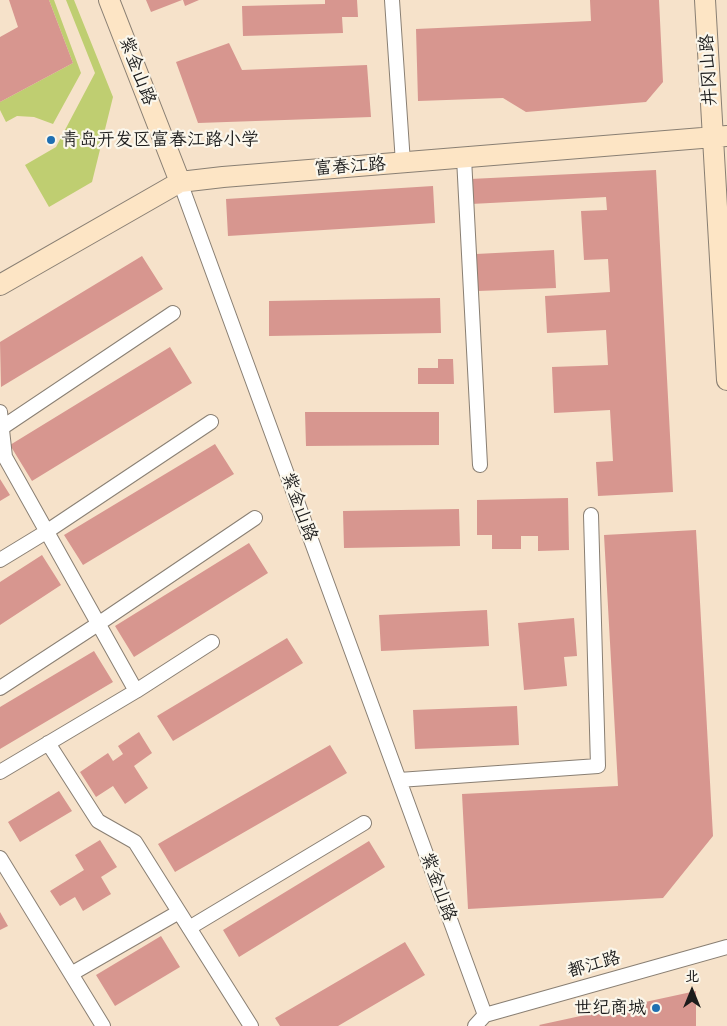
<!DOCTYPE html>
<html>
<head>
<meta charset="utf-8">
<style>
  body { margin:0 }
  #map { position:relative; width:727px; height:1026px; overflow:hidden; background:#f6e2ca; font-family:"Shantell Sans","LXGW WenKai TC",sans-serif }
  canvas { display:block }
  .north { position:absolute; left:667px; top:966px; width:50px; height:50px; -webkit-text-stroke:4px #fbf7ec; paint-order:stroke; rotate:0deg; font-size:14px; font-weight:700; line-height:20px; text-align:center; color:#1c1c1c }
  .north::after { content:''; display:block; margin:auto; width:18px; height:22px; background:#1c1c1c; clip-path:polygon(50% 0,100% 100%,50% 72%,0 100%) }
</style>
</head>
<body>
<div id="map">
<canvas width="727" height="1026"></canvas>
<div class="north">北</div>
</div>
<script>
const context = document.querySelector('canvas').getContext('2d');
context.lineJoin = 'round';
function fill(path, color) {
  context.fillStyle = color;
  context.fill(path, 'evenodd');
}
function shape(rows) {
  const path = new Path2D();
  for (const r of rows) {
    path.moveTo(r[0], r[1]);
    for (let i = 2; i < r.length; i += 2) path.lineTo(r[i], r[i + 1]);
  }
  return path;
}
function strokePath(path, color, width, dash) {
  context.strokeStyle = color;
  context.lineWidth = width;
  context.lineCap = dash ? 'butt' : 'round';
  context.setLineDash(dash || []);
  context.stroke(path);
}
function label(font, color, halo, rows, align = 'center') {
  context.font = font + ' "Shantell Sans","LXGW WenKai TC",sans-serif';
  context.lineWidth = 4.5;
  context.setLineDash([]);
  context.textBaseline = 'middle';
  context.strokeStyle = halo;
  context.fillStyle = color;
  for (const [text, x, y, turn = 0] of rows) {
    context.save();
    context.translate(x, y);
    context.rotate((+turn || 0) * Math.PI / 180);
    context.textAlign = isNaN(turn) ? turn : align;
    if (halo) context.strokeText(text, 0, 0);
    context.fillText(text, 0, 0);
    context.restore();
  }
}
fill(shape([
  [49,0,54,0,81,73,53,124,34,117,17,116,6,122,0,110,0,102,73,63],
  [66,0,74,0,113,97,92,182,49,207,25,165,56,147,95,73]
]), '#bfce71');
fill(shape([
  [9,0,49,0,73,63,0,102,0,37,18,27],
  [146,0,182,0,151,12],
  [183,0,199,0,185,6],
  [325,0,357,0,358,17,342,17,343,33,243,36,242,6,325,4],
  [590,0,659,0,663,82,646,102,526,112,503,98,418,101,416,29,591,21],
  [229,43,242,70,367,65,371,117,198,123,176,62],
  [656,170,673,492,598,496,596,462,613,461,610,410,554,413,552,367,608,365,606,330,547,333,545,296,610,292,608,259,584,260,581,211,607,210,606,197,471,204,470,179],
  [433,186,435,223,228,236,226,199],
  [554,250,556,288,478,291,476,254],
  [142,256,163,289,1,387,0,342],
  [440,298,441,333,269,336,269,301],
  [170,347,192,383,32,481,10,445],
  [438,359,453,359,454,384,418,384,418,368,438,368],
  [305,412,439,412,439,445,306,446],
  [215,444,234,474,83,565,64,535],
  [0,479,10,495,0,501],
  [568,498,569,550,538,551,538,536,521,536,521,549,492,549,492,535,477,535,477,500],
  [459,509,460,546,344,548,343,511],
  [696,530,713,836,663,898,468,909,462,794,618,786,604,535],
  [249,543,268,573,134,657,115,626],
  [42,555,61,585,0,625,0,582],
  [487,610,489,646,381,651,379,615],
  [574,618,577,656,564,657,567,686,524,690,518,623],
  [287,638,303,663,173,741,157,716],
  [94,651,113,682,0,749,0,707],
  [517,706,519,745,415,749,413,710],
  [139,732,152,753,134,766,148,788,125,804,113,786,96,797,80,772,108,753,113,761,123,754,118,746],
  [330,745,347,773,175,872,158,844],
  [59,791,72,811,20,842,8,822],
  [100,840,117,867,101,877,111,894,83,911,75,897,60,906,50,891,84,870,75,855],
  [369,841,385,867,239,957,223,930],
  [0,912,8,926,0,930],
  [161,936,180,967,115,1006,96,975],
  [405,942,425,975,338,1026,280,1026,275,1018],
  [696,991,696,1026,540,1026,539,1025]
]), '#d7968f');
const street = shape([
  [392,0,403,163],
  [464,158,480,465],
  [180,182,485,1015],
  [0,412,5,457,136,691],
  [0,429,173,313],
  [0,560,46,532,211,422],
  [0,688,98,624,255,518],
  [48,743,98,821,135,842,251,1026],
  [0,772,136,691,212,642],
  [399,780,598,766,591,515],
  [0,858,103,1026],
  [189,928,364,823],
  [71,974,179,912],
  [475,1026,485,1015,727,947]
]);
const secondary = shape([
  [109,0,180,182],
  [705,0,727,380],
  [0,285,180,182,223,177,727,136]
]);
strokePath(street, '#897f73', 16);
strokePath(secondary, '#897f73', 22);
strokePath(street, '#fff', 14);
strokePath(secondary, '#fde5c5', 20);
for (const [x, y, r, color] of [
  [51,140,5,"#1f6fb2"],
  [656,1008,5,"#1f6fb2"]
]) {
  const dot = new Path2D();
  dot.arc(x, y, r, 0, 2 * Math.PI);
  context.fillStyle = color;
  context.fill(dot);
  strokePath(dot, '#fbf7ec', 2);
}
label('18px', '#1c1c1c', '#fbf7ec', [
  ["井冈山路",709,70,-93],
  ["紫金山路",137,71,69],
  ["富春江路",350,167,-4],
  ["紫金山路",299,507,70],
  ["紫金山路",438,887,70],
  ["都江路",594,965,-16]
]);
label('18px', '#1c1c1c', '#fbf7ec', [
  ["青岛开发区富春江路小学",61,140],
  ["世纪商城",646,1008,"right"]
], 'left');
</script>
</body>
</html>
